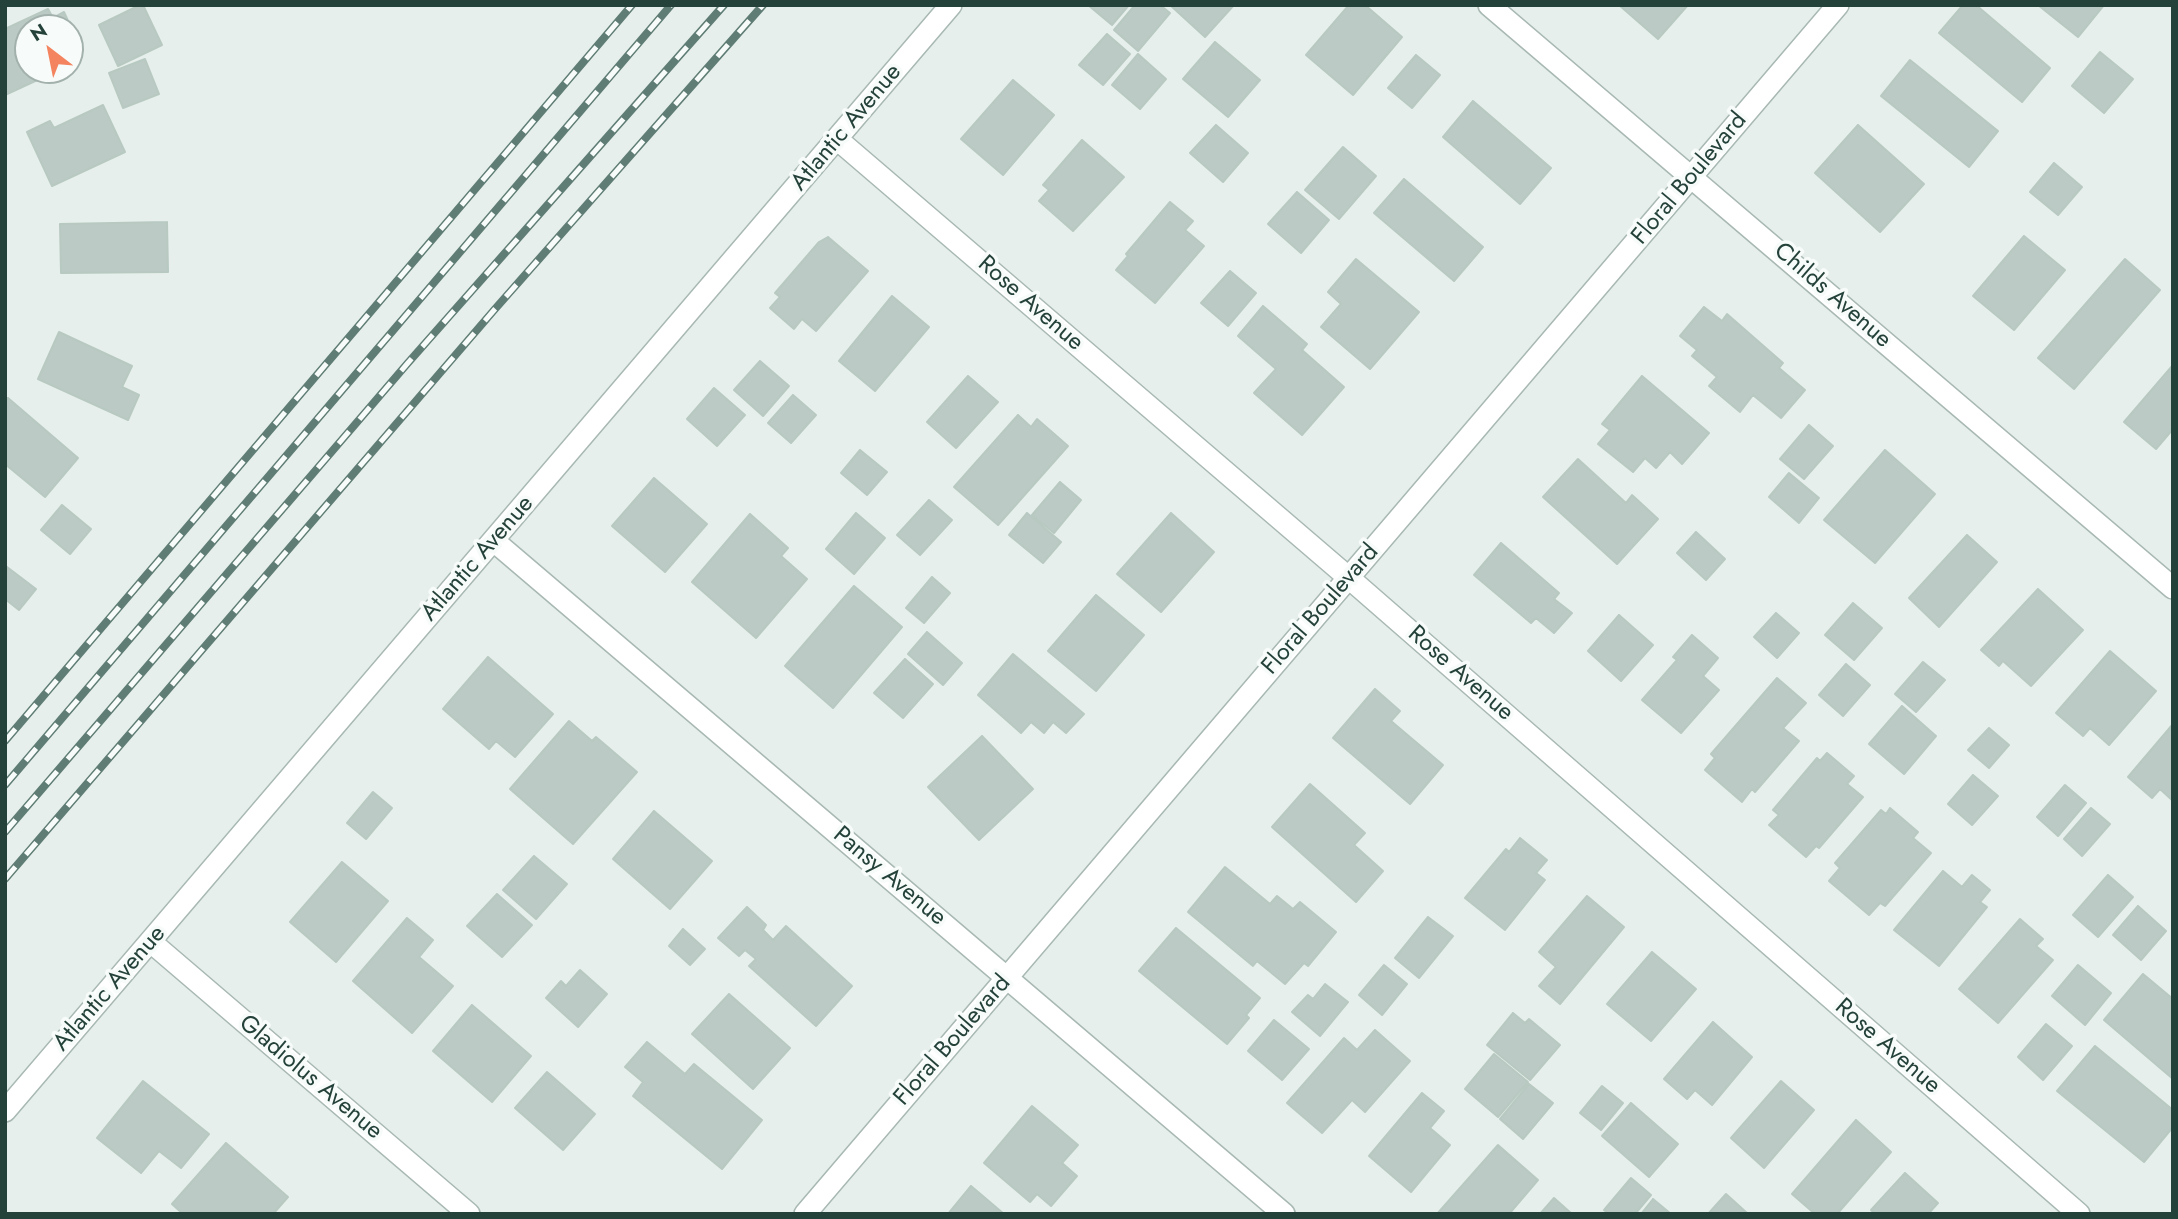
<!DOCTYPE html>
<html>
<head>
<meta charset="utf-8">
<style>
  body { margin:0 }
  #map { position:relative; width:2178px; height:1219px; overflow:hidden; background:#e6efeb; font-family:Jost,sans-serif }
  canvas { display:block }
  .frame { position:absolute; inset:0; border:7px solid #24423a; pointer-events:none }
  .north { position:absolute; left:14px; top:14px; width:70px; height:70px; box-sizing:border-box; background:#f7fbf9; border:2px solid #a3b1ad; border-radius:50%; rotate:328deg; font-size:19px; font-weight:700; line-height:28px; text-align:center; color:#24423a }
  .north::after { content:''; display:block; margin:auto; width:24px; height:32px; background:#f4845f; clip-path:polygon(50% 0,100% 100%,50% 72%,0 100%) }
</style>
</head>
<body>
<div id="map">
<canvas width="2178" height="1219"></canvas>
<div class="frame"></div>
<div class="north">N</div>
</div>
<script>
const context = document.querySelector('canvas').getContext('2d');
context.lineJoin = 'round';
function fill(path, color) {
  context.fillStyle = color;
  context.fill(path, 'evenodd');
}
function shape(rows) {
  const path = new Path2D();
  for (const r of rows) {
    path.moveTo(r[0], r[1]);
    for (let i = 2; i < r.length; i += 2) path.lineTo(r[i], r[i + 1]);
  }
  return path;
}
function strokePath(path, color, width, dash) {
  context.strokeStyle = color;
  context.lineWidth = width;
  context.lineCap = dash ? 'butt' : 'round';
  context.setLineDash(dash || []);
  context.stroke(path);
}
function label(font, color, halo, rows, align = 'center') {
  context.font = font + ' Jost,sans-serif';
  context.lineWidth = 7;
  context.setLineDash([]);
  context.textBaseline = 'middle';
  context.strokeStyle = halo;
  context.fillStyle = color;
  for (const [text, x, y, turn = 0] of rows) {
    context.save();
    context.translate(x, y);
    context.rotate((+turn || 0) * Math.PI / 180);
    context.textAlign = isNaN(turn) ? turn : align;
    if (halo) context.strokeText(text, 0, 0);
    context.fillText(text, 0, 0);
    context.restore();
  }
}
const building = shape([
  [140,5,143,5,162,45,118,66,99,25,140,5],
  [1088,5,1129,5,1112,25,1088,5],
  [1135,5,1160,5,1170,13,1138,51,1114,30,1135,5],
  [1170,5,1234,5,1205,37,1170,5],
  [1349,5,1365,5,1402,37,1353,95,1306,55,1349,5],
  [1619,5,1688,5,1658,39,1619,5],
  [1963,5,1976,5,2050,68,2022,102,1939,33,1963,5],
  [2038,5,2104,5,2078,37,2038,5],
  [48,9,53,18,64,12,69,23,60,28,28,28,28,70,59,70,5,95,5,29,48,9],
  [1107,34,1130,54,1103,85,1079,65,1107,34],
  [1215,42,1260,80,1228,117,1183,79,1215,42],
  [2100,52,2133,79,2104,113,2072,86,2100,52],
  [1138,54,1166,79,1140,109,1112,85,1138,54],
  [1416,55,1440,75,1412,108,1388,88,1416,55],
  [145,59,159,94,123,108,109,73,145,59],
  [1910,60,1998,131,1969,167,1881,96,1910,60],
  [1013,80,1054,115,1003,175,961,139,1013,80],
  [1473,101,1551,168,1520,204,1443,137,1473,101],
  [103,105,125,152,52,186,27,132,50,121,54,128,103,105],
  [1216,125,1248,153,1223,182,1190,153,1216,125],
  [1858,125,1924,184,1880,232,1815,173,1858,125],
  [1082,140,1124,177,1073,231,1039,201,1049,190,1043,185,1082,140],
  [1343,147,1376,176,1339,219,1305,190,1343,147],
  [2054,163,2082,187,2058,215,2030,192,2054,163],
  [1404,179,1483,247,1454,281,1374,213,1404,179],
  [1297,192,1329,220,1301,253,1268,224,1297,192],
  [1170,202,1193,221,1185,230,1204,246,1155,303,1116,270,1128,256,1126,254,1170,202],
  [167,222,168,272,61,273,60,224,167,222],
  [2024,236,2065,270,2014,330,1973,296,2024,236],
  [828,237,868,271,816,331,802,319,794,329,770,308,780,297,775,293,819,242,828,237],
  [1356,259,1419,312,1370,369,1321,327,1341,304,1328,292,1356,259],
  [2125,259,2160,290,2074,389,2038,358,2125,259],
  [1230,271,1256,293,1228,326,1201,303,1230,271],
  [892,296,929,327,875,391,839,361,892,296],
  [1263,306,1307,344,1302,350,1344,387,1302,435,1254,393,1276,369,1238,336,1263,306],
  [1704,307,1722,321,1727,314,1783,363,1779,368,1805,390,1781,418,1753,395,1740,412,1709,386,1717,377,1692,356,1697,350,1680,336,1704,307],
  [59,332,132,366,122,387,139,395,128,420,38,379,59,332],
  [760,361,789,386,763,416,734,390,760,361],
  [2173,365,2173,429,2156,449,2124,422,2173,365],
  [968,376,998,402,956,448,927,422,968,376],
  [1642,376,1709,433,1682,464,1670,452,1656,468,1645,458,1633,472,1598,444,1610,430,1602,424,1642,376],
  [714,388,745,415,717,446,687,419,714,388],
  [793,395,816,415,791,443,768,423,793,395],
  [8,398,78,458,45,497,5,464,5,401,8,398],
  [1018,415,1031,427,1037,419,1068,446,998,525,954,487,1018,415],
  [1809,425,1833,446,1804,479,1780,459,1809,425],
  [860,450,887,472,867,495,841,473,860,450],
  [1885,450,1935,494,1875,563,1824,520,1885,450],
  [1578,459,1626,503,1632,495,1658,519,1617,564,1543,497,1578,459],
  [1789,473,1819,498,1799,523,1769,497,1789,473],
  [654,478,707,524,665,572,612,526,654,478],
  [1060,482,1081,500,1054,533,1032,515,1060,482],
  [929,500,952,520,920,555,897,535,929,500],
  [62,505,91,529,70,554,41,530,62,505],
  [856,513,885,538,854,574,826,549,856,513],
  [1027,513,1061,542,1043,563,1009,535,1027,513],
  [1171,513,1214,552,1161,612,1117,574,1171,513],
  [750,514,788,548,781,556,807,579,756,638,692,582,750,514],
  [1696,532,1725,559,1706,580,1677,553,1696,532],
  [1967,535,1997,562,1939,627,1909,598,1967,535],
  [1501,543,1559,593,1554,599,1572,613,1554,633,1536,618,1531,623,1474,575,1501,543],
  [7,567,36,589,19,610,5,599,7,567],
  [932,577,950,593,924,623,906,608,932,577],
  [854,586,902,627,833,708,785,666,854,586],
  [2038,589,2083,630,2031,686,2003,661,1999,666,1981,650,2038,589],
  [1096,595,1144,635,1096,691,1048,651,1096,595],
  [1853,603,1882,628,1854,660,1825,635,1853,603],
  [1776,613,1799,633,1777,658,1754,637,1776,613],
  [1619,615,1653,645,1621,681,1588,651,1619,615],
  [927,632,962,663,943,685,908,654,927,632],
  [1692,635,1718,658,1703,676,1719,690,1681,733,1642,700,1677,660,1673,657,1692,635],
  [2110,651,2156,691,2109,745,2090,728,2083,736,2056,713,2110,651],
  [1013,654,1084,714,1066,733,1053,722,1044,733,1031,722,1021,733,978,695,1013,654],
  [488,657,553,714,515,757,496,741,489,749,443,709,488,657],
  [905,659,933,684,903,718,874,693,905,659],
  [1923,662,1945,680,1916,712,1895,694,1923,662],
  [1846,664,1870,685,1843,716,1819,695,1846,664],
  [1777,678,1806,703,1783,728,1799,741,1755,792,1752,789,1742,802,1705,770,1715,758,1711,754,1777,678],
  [1375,689,1400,711,1391,721,1443,765,1410,804,1333,738,1375,689],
  [1902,706,1936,736,1904,774,1869,744,1902,706],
  [569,721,592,741,596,737,637,772,573,844,510,789,569,721],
  [2173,724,2173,801,2160,789,2152,798,2128,777,2173,724],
  [1989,728,2009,745,1989,768,1968,750,1989,728],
  [982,736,1033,789,979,840,928,787,982,736],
  [1827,753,1854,776,1847,784,1863,797,1819,848,1816,846,1806,857,1769,825,1779,815,1773,810,1817,758,1820,761,1827,753],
  [1973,775,1998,796,1972,825,1948,804,1973,775],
  [1310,784,1365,833,1354,845,1383,871,1356,902,1272,827,1310,784],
  [2065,785,2086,803,2058,836,2037,817,2065,785],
  [373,792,392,808,366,839,347,823,373,792],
  [1890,808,1918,832,1913,838,1931,853,1885,906,1880,903,1869,915,1829,881,1840,868,1835,863,1881,810,1886,814,1890,808],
  [2091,808,2110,824,2082,856,2064,839,2091,808],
  [654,811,712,861,670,909,613,859,654,811],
  [1520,838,1547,860,1536,873,1545,880,1505,930,1465,898,1506,849,1509,852,1520,838],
  [534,856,567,884,536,919,503,890,534,856],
  [342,862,388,901,336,962,290,922,342,862],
  [1225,867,1270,904,1277,896,1293,909,1300,902,1336,932,1308,966,1304,963,1285,984,1257,961,1253,966,1188,912,1225,867],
  [1943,871,1962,887,1972,875,1990,890,1980,902,1987,907,1939,966,1894,930,1943,871],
  [2108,875,2133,897,2098,937,2073,915,2108,875],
  [497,894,532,925,502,957,467,926,497,894],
  [1587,896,1624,927,1560,1004,1539,986,1556,967,1539,952,1587,896],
  [2138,906,2166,931,2141,960,2113,935,2138,906],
  [747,907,766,925,763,930,773,940,786,926,852,986,816,1026,749,966,756,959,745,950,739,956,718,938,747,907],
  [1428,917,1453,936,1419,978,1395,958,1428,917],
  [407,918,433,940,419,957,453,986,412,1033,353,981,407,918],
  [2020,919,2043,939,2036,946,2053,960,1998,1023,1959,989,2020,919],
  [1176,928,1260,998,1246,1015,1249,1018,1227,1044,1139,971,1176,928],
  [683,929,705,949,690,965,669,946,683,929],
  [1652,952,1696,989,1651,1041,1607,1004,1652,952],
  [1384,965,1407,984,1382,1015,1359,995,1384,965],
  [2078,965,2111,993,2085,1025,2052,996,2078,965],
  [580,970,607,994,578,1027,546,998,561,981,566,986,580,970],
  [2143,974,2173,999,2173,1079,2104,1020,2143,974],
  [1325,984,1348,1002,1320,1036,1292,1012,1308,995,1313,999,1325,984],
  [729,994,790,1048,753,1089,692,1034,729,994],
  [472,1005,531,1056,492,1102,433,1051,472,1005],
  [1513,1013,1525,1023,1529,1019,1560,1045,1530,1080,1487,1045,1513,1013],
  [1274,1020,1309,1049,1282,1080,1248,1051,1274,1020],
  [1713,1022,1752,1057,1712,1105,1695,1090,1687,1099,1664,1079,1713,1022],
  [2046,1024,2072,1046,2043,1080,2018,1057,2046,1024],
  [1375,1030,1410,1061,1365,1112,1352,1100,1322,1133,1287,1103,1344,1038,1357,1050,1375,1030],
  [647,1042,685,1074,694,1064,762,1120,722,1169,633,1096,643,1082,625,1067,647,1042],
  [2095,1046,2173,1110,2173,1127,2144,1162,2057,1091,2095,1046],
  [1494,1054,1528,1082,1498,1117,1465,1089,1494,1054],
  [547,1072,595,1114,563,1150,515,1108,547,1072],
  [143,1081,209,1134,181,1168,159,1151,141,1173,97,1138,143,1081],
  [1781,1081,1814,1110,1764,1168,1731,1138,1781,1081],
  [1529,1084,1553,1103,1523,1139,1500,1119,1529,1084],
  [1602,1086,1623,1103,1601,1130,1580,1113,1602,1086],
  [1422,1093,1444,1111,1430,1128,1450,1145,1411,1192,1369,1156,1422,1093],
  [1631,1103,1678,1144,1649,1177,1602,1136,1631,1103],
  [1032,1106,1078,1145,1062,1163,1077,1176,1051,1206,1037,1194,1030,1202,984,1163,1032,1106],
  [1856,1120,1891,1152,1837,1214,1815,1214,1792,1194,1856,1120],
  [226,1143,288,1197,273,1214,183,1214,172,1204,226,1143],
  [1498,1145,1538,1180,1509,1214,1437,1214,1498,1145],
  [1905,1173,1938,1203,1928,1214,1875,1214,1871,1210,1905,1173],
  [1631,1178,1651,1195,1635,1214,1609,1214,1604,1210,1631,1178],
  [971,1186,1004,1214,948,1214,971,1186],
  [1726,1194,1747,1213,1746,1214,1708,1214,1726,1194],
  [1554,1198,1572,1214,1540,1214,1554,1198],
  [1653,1199,1671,1214,1641,1214,1653,1199]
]);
fill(building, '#bbcac4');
strokePath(building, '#b8c9c2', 2);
const street = shape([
  [1489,5,2173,588],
  [837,139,1349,578,2079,1214],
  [494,541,1284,1214],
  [151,942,469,1214],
  [5,1111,951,5],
  [805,1214,1838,5]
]);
strokePath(street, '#a8b8b2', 24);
strokePath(street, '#fff', 21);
const rail = shape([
  [5,741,632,5],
  [5,785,671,5],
  [5,832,407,364,724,5],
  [5,879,495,309,763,5]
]);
strokePath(rail, '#5f7d75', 8);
strokePath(rail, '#f7fbf9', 5, [16]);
label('24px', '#24423a', '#f7fbf9', [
  ["Atlantic Avenue",847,128,-50],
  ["Floral Boulevard",1690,179,-50],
  ["Childs Avenue",1832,296,41],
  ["Rose Avenue",1030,304,41],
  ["Atlantic Avenue",478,559,-49],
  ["Floral Boulevard",1321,610,-49],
  ["Rose Avenue",1460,674,41],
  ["Pansy Avenue",889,877,40],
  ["Atlantic Avenue",110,989,-49],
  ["Floral Boulevard",953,1041,-49],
  ["Rose Avenue",1887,1047,41],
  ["Gladiolus Avenue",310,1078,40]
]);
</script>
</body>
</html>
